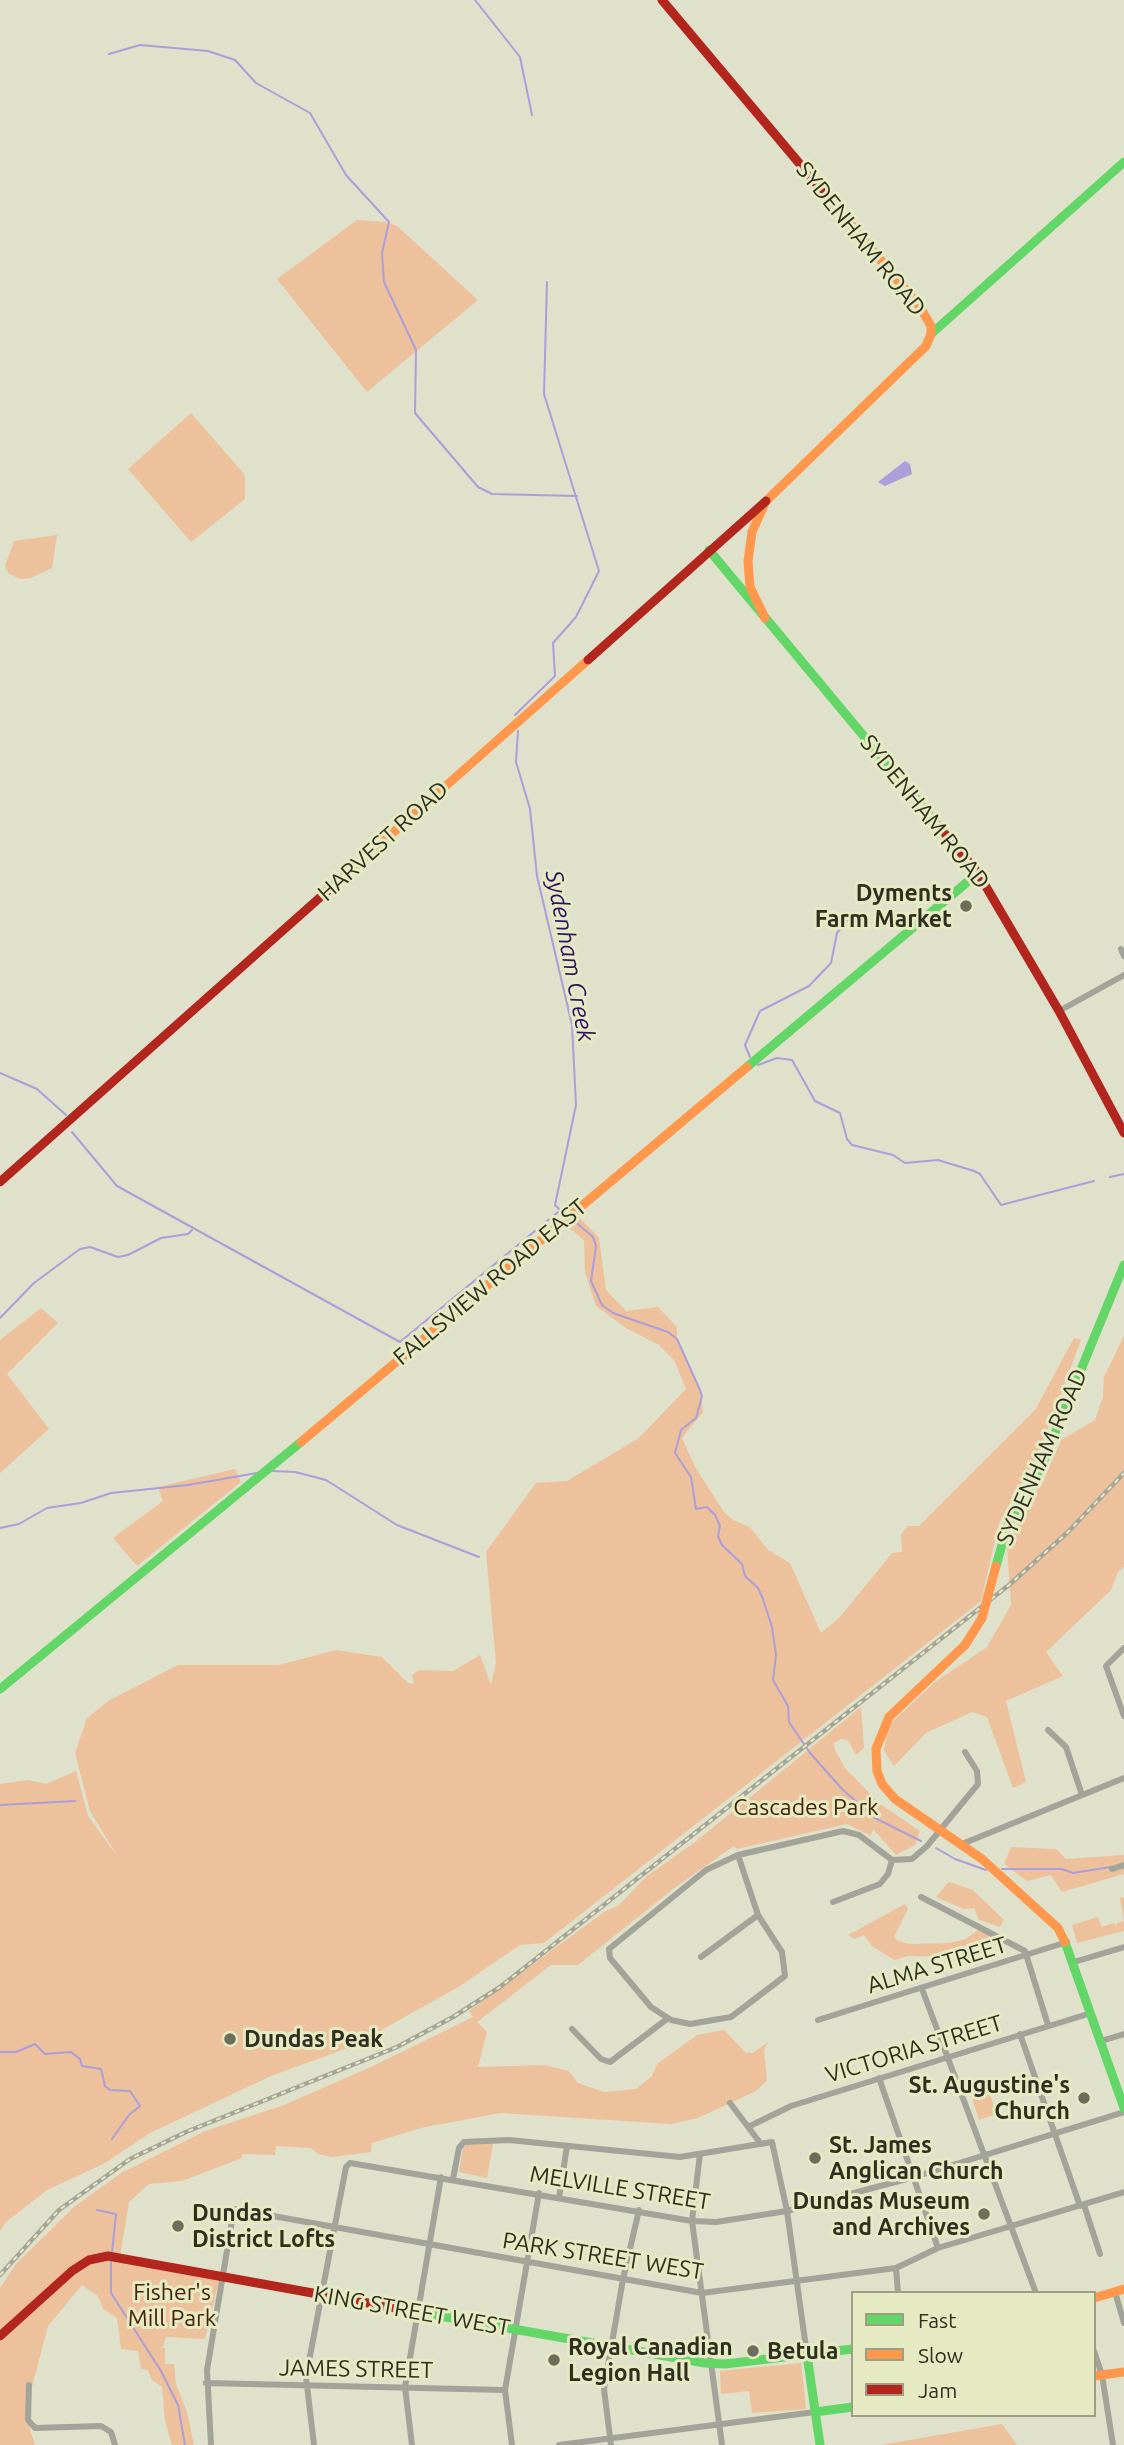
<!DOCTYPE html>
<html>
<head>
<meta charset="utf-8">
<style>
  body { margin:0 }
  #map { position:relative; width:1124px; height:2445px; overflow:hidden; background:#dfe1cb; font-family:Ubuntu,sans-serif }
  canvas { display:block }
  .legend { position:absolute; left:851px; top:2291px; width:245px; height:126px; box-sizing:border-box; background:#e6eac2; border:2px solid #9c9f81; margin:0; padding:9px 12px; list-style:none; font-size:21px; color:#2e2f1f }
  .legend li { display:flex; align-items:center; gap:14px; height:35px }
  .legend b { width:35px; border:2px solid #9c9f81 }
</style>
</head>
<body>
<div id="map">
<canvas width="1124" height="2445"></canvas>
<ul class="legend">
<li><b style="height:9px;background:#63d668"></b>Fast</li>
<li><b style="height:9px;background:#ff974d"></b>Slow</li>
<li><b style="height:9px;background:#b3261e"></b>Jam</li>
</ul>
</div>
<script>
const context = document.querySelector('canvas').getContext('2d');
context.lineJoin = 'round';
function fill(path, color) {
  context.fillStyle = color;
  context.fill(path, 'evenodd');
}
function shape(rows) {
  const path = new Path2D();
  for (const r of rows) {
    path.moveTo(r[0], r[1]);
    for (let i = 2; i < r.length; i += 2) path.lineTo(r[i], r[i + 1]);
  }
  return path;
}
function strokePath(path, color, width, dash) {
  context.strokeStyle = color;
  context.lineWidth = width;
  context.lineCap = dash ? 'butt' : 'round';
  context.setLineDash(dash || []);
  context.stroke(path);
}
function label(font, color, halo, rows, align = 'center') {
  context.font = font + ' Ubuntu,sans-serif';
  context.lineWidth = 6;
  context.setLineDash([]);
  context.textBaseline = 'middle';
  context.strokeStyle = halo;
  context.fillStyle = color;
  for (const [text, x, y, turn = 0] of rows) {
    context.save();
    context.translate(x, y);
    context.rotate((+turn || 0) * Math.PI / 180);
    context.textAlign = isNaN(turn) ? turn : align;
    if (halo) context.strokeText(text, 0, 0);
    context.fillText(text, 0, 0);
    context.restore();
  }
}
fill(shape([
  [357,220,386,222,397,226,478,300,367,392,277,279],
  [191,413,245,475,245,499,191,542,128,469],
  [57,535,52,568,31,578,21,579,9,574,5,566,14,541],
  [574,1212,599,1238,606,1290,626,1311,658,1307,677,1327,677,1339,700,1390,703,1412,682,1438,695,1467,724,1512,733,1520,750,1527,768,1550,790,1563,821,1633,840,1617,892,1553,902,1552,901,1535,907,1526,919,1526,1035,1410,1074,1338,1081,1340,1038,1455,999,1523,981,1601,544,1943,520,1945,460,1986,353,2046,271,2076,150,2133,105,2163,47,2190,6,2222,0,2231,0,1784,28,1780,46,1784,76,1771,88,1816,118,1857,90,1811,75,1753,87,1718,110,1700,178,1665,279,1665,336,1650,382,1657,408,1683,414,1684,412,1675,419,1670,453,1671,480,1655,491,1685,496,1663,486,1552,536,1483,567,1481,639,1438,686,1389,674,1360,659,1345,626,1328,596,1306,585,1272,584,1240,567,1226],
  [41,1308,58,1323,7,1374,49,1429,0,1473,0,1340],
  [1124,1336,1124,1567,1118,1572,1111,1590,1046,1652,1063,1676,1006,1701,1026,1782,1013,1788,987,1717,972,1712,926,1733,894,1766,884,1751,888,1726,935,1682,987,1647,1011,1605,1007,1547,1026,1505,1043,1482,1061,1440,1095,1420,1103,1397,1104,1377],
  [235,1469,241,1482,137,1566,113,1538,163,1501,158,1487],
  [861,1707,864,1748,856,1755,848,1740,841,1739,834,1743,835,1750,845,1768,880,1804,920,1831,915,1845,896,1855,873,1829,871,1836,847,1824,737,1849,734,1846,677,1886,578,1965,551,1965,477,2022,487,2032,478,2067,544,2065,569,2071,578,2083,604,2092,636,2089,652,2076,657,2064,697,2035,724,2030,746,2053,753,2053,768,2042,764,2050,767,2080,756,2091,698,2118,671,2124,500,2113,421,2128,372,2143,371,2152,332,2157,318,2154,311,2148,276,2146,275,2155,242,2154,242,2158,182,2181,149,2184,129,2202,119,2262,219,2280,205,2339,166,2337,163,2347,158,2347,165,2348,165,2364,174,2364,176,2384,187,2412,194,2445,172,2445,165,2421,162,2387,152,2380,148,2370,141,2369,138,2351,121,2349,117,2318,103,2309,98,2296,82,2285,48,2326,30,2394,30,2429,35,2445,0,2445,0,2288,16,2264,74,2207,121,2173,205,2131,284,2105,373,2066,473,2017,469,2011,604,1912,619,1905,647,1876,695,1842],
  [1011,1847,1056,1849,1066,1859,1124,1855,1124,1874,1062,1892,1051,1875,1027,1881,1004,1864],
  [949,1882,973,1890,1004,1920,1000,1927,979,1920,974,1908,964,1909,936,1897],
  [1124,1897,1124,1931,1077,1943,1072,1925,1098,1917,1102,1927,1113,1923,1117,1926,1117,1923,1124,1921,1120,1898],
  [905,1904,908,1909,894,1937,898,1941,909,1944,949,1943,966,1939,979,1929,1000,1937,951,1957,908,1956,894,1960,872,1946,864,1935,854,1939,848,1935],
  [987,2087,997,2114,979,2120,970,2092],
  [469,2144,493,2144,487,2178,459,2172,463,2148],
  [801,2363,806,2409,752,2413,749,2391,721,2394,720,2371],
  [1002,2424,1017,2445,881,2445,973,2429]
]), '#edc19c');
fill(shape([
  [905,461,910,464,912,474,885,486,878,482]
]), '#ab9eda');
strokePath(shape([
  [475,0,520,57,532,115],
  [109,54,140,45,208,51,235,60,256,83,310,113,346,175,389,222,382,253,384,282,416,350,415,413,478,487,492,494,577,496],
  [515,715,555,676,553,643,576,617,599,571,544,394,547,282],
  [518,731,516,762,530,809,537,876,572,1025,576,1105,555,1205,564,1214],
  [750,1057,745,1045,760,1011,809,986,831,963,837,933,852,915],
  [758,1065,777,1058,792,1060,815,1101,840,1113,847,1139,852,1145,893,1155,905,1163,938,1160,974,1171,980,1174,1001,1205,1094,1181],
  [0,1073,37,1089,66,1115],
  [72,1132,117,1186,400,1342,558,1212],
  [1110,1177,1124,1174],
  [572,1219,593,1237,596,1246,591,1281,602,1305,613,1313,668,1332,677,1339,700,1390,702,1396,696,1418,681,1430,675,1453,691,1477,696,1509,707,1507,715,1515,720,1526,718,1536,722,1545,742,1564,745,1576,758,1588,763,1599,772,1627,776,1655,773,1680,788,1706,789,1722,810,1753,843,1790,875,1818,921,1841],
  [0,1318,34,1283,80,1249,90,1247,118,1257,128,1255,161,1238,188,1234,192,1230],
  [273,1471,295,1472,326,1480,397,1525,479,1557],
  [0,1528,19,1524,47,1508,81,1503,111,1493,188,1485,257,1473],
  [0,1805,75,1801],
  [936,1848,955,1859,986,1870],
  [1002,1869,1062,1869,1073,1873,1111,1867],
  [0,2052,16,2052,35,2044,45,2054,71,2052,80,2059,82,2066,101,2069,105,2086,110,2090,130,2091,140,2106,129,2115,112,2139],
  [97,2210,116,2214,112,2253],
  [111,2262,111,2293,161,2371,178,2405,185,2445]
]), '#ab9eda', 2);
strokePath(shape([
  [1121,949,1124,956],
  [1059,1011,1124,975],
  [1124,1648,1106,1666,1124,1716],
  [1048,1730,1066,1747,1082,1795],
  [962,1844,1124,1778],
  [738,1855,758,1915,782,1952,785,1976,731,2017,690,2024,671,2020,651,2007,610,1958,609,1949,706,1870,738,1855,843,1831,859,1835,892,1860,912,1859,927,1846,978,1784,977,1771,965,1752],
  [1112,1869,1124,1865],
  [921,1897,1025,1951,1048,2025],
  [833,1902,880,1884,888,1874,892,1860],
  [701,1957,758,1915],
  [1074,1962,1124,1947],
  [922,1989,1036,2293],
  [818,2020,1067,1942],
  [572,2029,601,2059,610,2062,667,2019],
  [1020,2034,1080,2206],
  [1101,2041,1124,2034],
  [879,2078,938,2248],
  [730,2103,761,2144],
  [750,2126,791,2106,1091,2013],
  [700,2154,692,2221,722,2445],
  [453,2179,459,2148,464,2142,509,2140,680,2157,772,2142,787,2211,807,2355],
  [559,2198,567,2146],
  [1084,2205,1100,2254],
  [896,2268,898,2293],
  [1115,2292,1124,2323],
  [1094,2351,1102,2375,1113,2445],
  [206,2383,505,2390],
  [29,2385,28,2420,35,2428,101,2426,111,2432,115,2445],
  [211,2445,207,2370,234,2209,702,2293,896,2268,938,2248,1124,2192],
  [314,2445,306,2377,346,2167,350,2163,692,2221,716,2222,787,2211,914,2177,1124,2112],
  [412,2445,405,2387,441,2177],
  [512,2445,505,2390,539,2193],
  [559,2445,815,2412],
  [611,2445,604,2389,623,2279,639,2210]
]), '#a2a399', 6);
strokePath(shape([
  [931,334,1124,162],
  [709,550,946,835],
  [747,1067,978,873],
  [996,1566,1007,1527,1041,1467,1124,1265],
  [0,1689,301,1442],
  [1065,1942,1124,2108],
  [423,2313,705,2363,725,2364,853,2349],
  [807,2355,820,2445],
  [815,2412,853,2407]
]), '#63d668', 9);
strokePath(shape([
  [765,618,750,587,748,561,752,532,766,501,926,346,931,334,931,326,920,307,836,207],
  [343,877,588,660],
  [301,1442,747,1067],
  [965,1645,889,1717,876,1749,877,1771,882,1784,895,1799,982,1859,1058,1928,1065,1942],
  [1094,2298,1124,2289],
  [1094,2376,1124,2372]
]), '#ff974d', 9);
strokePath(shape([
  [662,0,836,207],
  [588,660,766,501],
  [946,835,978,873,1059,1011,1124,1133],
  [0,1182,343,877],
  [0,2336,72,2271,89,2260,108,2256,423,2313]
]), '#b3261e', 9);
const rail = shape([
  [0,2275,59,2210,130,2159,186,2132,397,2047,453,2017,500,1987,1009,1585,1067,1533,1124,1473]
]);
strokePath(rail, '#a4a598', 4.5);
strokePath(rail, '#e6eac2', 2, [5]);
strokePath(shape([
  [965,1645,982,1618,996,1566]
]), '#ff974d', 9);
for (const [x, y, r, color] of [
  [966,906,7,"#6c6d5b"],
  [230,2039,7,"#6c6d5b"],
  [1084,2098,7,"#6c6d5b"],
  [815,2158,7,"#6c6d5b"],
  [984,2214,7,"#6c6d5b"],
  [178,2226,7,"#6c6d5b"],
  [753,2351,7,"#6c6d5b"],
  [554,2360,7,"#6c6d5b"]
]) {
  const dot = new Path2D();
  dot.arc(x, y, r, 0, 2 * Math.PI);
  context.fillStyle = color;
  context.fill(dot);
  strokePath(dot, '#e6eac2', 2.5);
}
label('23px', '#2e2f1f', '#e6eac2', [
  ["SYDENHAM ROAD",861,239,51],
  ["SYDENHAM ROAD",925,812,51],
  ["HARVEST ROAD",383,841,-42],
  ["FALLSVIEW ROAD EAST",490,1282,-40],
  ["SYDENHAM ROAD",1042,1457,-66],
  ["ALMA STREET",937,1965,-17],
  ["VICTORIA STREET",914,2049,-17],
  ["MELVILLE STREET",620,2188,9],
  ["PARK STREET WEST",603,2256,9],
  ["KING STREET WEST",412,2311,10],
  ["JAMES STREET",356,2369,1]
]);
label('bold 23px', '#2e2f1f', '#e6eac2', [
  ["Dyments",952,893,"right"],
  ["Farm Market",952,919,"right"],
  ["Dundas Peak",244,2039],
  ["St. Augustine's",1070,2085,"right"],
  ["Church",1070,2111,"right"],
  ["St. James",829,2145],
  ["Anglican Church",829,2171],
  ["Dundas Museum",970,2201,"right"],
  ["and Archives",970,2227,"right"],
  ["Dundas",192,2213],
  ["District Lofts",192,2239],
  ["Royal Canadian",568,2347],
  ["Legion Hall",568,2373],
  ["Betula",767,2351]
], 'left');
label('23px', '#462107', '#e6eac2', [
  ["Cascades Park",806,1807],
  ["Fisher's",172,2292],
  ["Mill Park",172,2318]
]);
label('italic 24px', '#2e1065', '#e6eac2', [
  ["Sydenham Creek",570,956,79]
]);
</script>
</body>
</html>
